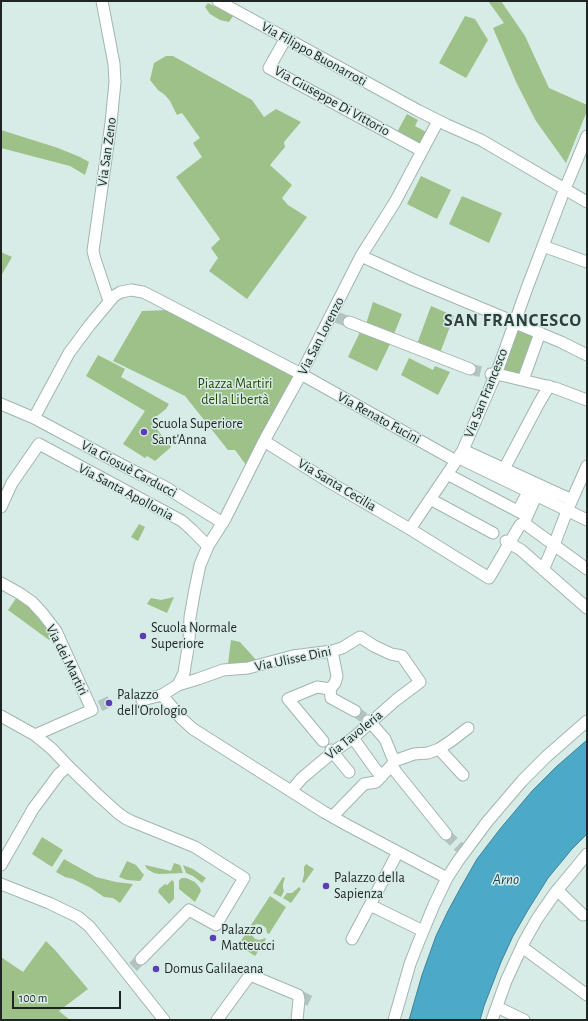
<!DOCTYPE html>
<html>
<head>
<meta charset="utf-8">
<style>
  body { margin:0 }
  #map { position:relative; width:588px; height:1021px; overflow:hidden; background:#d8ece7; font-family:"Alegreya Sans",sans-serif }
  canvas { display:block }
  .frame { position:absolute; inset:0; border:2px solid #1e2523; pointer-events:none }
  .scale { position:absolute; left:12px; top:991px; width:109px; height:18px; box-sizing:border-box; border:2px solid #1e2523; border-top:0; padding-left:5px; font-size:12px; line-height:14px; white-space:nowrap; color:#1e2523; -webkit-text-stroke:3px #d8ece7; paint-order:stroke }
</style>
</head>
<body>
<div id="map">
<canvas width="588" height="1021"></canvas>
<div class="frame"></div>
<div class="scale">100 m</div>
</div>
<script>
const context = document.querySelector('canvas').getContext('2d');
context.lineJoin = 'round';
function fill(path, color) {
  context.fillStyle = color;
  context.fill(path, 'evenodd');
}
function shape(rows) {
  const path = new Path2D();
  for (const r of rows) {
    path.moveTo(r[0], r[1]);
    for (let i = 2; i < r.length; i += 2) path.lineTo(r[i], r[i + 1]);
  }
  return path;
}
function strokePath(path, color, width, dash) {
  context.strokeStyle = color;
  context.lineWidth = width;
  context.lineCap = dash ? 'butt' : 'round';
  context.setLineDash(dash || []);
  context.stroke(path);
}
function label(font, color, halo, rows, align = 'center') {
  context.font = font + ' "Alegreya Sans",sans-serif';
  context.lineWidth = 3;
  context.setLineDash([]);
  context.textBaseline = 'middle';
  context.strokeStyle = halo;
  context.fillStyle = color;
  for (const [text, x, y, turn = 0] of rows) {
    context.save();
    context.translate(x, y);
    context.rotate((+turn || 0) * Math.PI / 180);
    context.textAlign = isNaN(turn) ? turn : align;
    if (halo) context.strokeText(text, 0, 0);
    context.fillText(text, 0, 0);
    context.restore();
  }
}
fill(shape([
  [488,1,501,1,525,36,549,88,585,104,587,105,587,111,566,163,536,121,517,84,493,28,504,23],
  [208,3,233,16,229,22,220,20,210,14,205,7],
  [465,16,475,19,488,40,466,78,439,63],
  [166,56,173,56,252,100,264,117,276,109,301,122,284,142,285,147,270,165,292,185,282,198,288,205,307,217,247,299,209,271,218,258,211,248,220,239,176,177,202,157,193,143,200,138,182,113,177,115,170,101,165,95,158,90,150,80,154,63],
  [407,114,418,120,415,126,426,132,419,146,396,134],
  [1,130,58,148,80,157,89,162,85,175,70,166,1,148],
  [421,176,451,190,437,219,407,204],
  [462,196,502,213,489,243,449,224],
  [1,252,12,257,1,276],
  [373,302,402,314,394,334,366,324],
  [431,306,454,316,440,353,417,344],
  [168,310,294,375,246,465,235,450,228,450,185,396,113,361,142,311],
  [515,323,540,333,523,380,501,375],
  [361,330,391,342,377,371,348,357],
  [98,355,125,369,121,377,169,404,166,409,157,416,155,416,152,423,171,447,155,461,147,456,145,458,123,444,145,411,86,376],
  [409,358,433,370,435,366,450,372,438,395,401,375],
  [139,524,145,527,138,541,131,537],
  [17,597,35,611,52,635,49,640,8,610],
  [174,597,167,613,147,604,151,598,161,600],
  [231,640,240,642,258,662,228,664],
  [42,837,63,850,52,867,32,854],
  [64,859,96,877,116,882,133,884,120,903,113,898,104,897,91,888,73,879,65,877,56,872],
  [127,861,136,865,144,875,140,881,127,880,119,877],
  [174,863,180,865,183,873,159,874,154,873,147,869,145,865,171,871],
  [306,864,314,869,304,883,302,882,304,875,304,867],
  [183,865,193,869,206,878,202,883,193,876,186,873],
  [283,877,285,878,283,884,283,888,284,891,281,897,273,893],
  [182,878,186,878,195,882,200,888,201,891,195,902,179,889,179,880],
  [172,880,174,882,174,899,169,904,158,892,159,889,165,884,167,885],
  [299,887,301,889,291,903,283,898,287,893,292,893],
  [270,896,286,907,269,934,267,933,266,928,262,925,257,924,253,926,251,925],
  [249,929,251,930,252,935,255,939,260,940,265,938,266,939,255,956,238,945],
  [46,941,55,950,88,989,59,1011,70,1020,1,1020,1,957,23,972]
]), '#9dc188');
const water = shape([
  [587,740,587,834,572,849,548,878,528,910,513,936,501,962,484,1006,480,1020,409,1020,422,975,436,936,448,911,461,887,477,859,500,829,532,791,556,767,587,740]
]);
fill(water, '#4da9c8');
strokePath(water, '#3f8196', 1);
strokePath(shape([
  [336,317,349,322],
  [470,369,491,374],
  [100,706,115,699],
  [355,711,368,721],
  [446,834,460,848],
  [133,967,141,959],
  [300,996,312,1002]
]), '#b3c4c0', 11, [11, 5.5]);
const minor = shape([
  [102,1,114,64,115,82,111,123,93,251,95,259,109,301],
  [218,1,419,111,447,125,481,140,587,202],
  [286,38,269,68,422,151],
  [543,246,587,262],
  [361,256,416,281,512,321,520,325,561,342,587,355],
  [349,322,470,369],
  [491,374,501,375,555,388,587,400],
  [523,380,540,333],
  [1,404,34,418,122,465,165,487,223,523],
  [34,418,69,353,89,326,114,296,121,292,131,290,143,292,151,296,301,374,456,461],
  [264,441,331,483,410,529,489,578,520,525,524,523,536,496],
  [463,450,572,500],
  [459,458,587,520],
  [504,469,539,403,549,386],
  [447,474,527,516],
  [430,499,493,533],
  [1,507,12,483,39,444,182,521,192,530,208,546],
  [518,511,528,492],
  [524,523,587,569],
  [410,529,456,461,463,450,498,369,527,288,562,196,587,136],
  [506,541,521,550,587,608],
  [543,570,554,545,567,511,587,466],
  [1,583,19,593,32,602,43,614,56,631,92,710,35,735],
  [178,685,184,673,185,666,189,642,190,617,195,589,200,565,208,546,225,519,264,441,301,374,361,256,395,202,438,121],
  [330,689,335,683,337,676,332,651],
  [162,695,182,719,193,729,324,812,347,825,447,878],
  [142,700,162,695,178,685,198,679,223,670,248,668,293,656,332,651,342,648,360,637,374,646,391,654,402,656,420,682,396,700,353,738,333,752,302,778,291,791],
  [1,716,35,735,52,749,68,766,97,794,118,813,125,818,131,821,195,847,244,878,216,925,189,910,141,959],
  [368,721,371,723,385,739,394,761],
  [353,738,376,770,382,776],
  [323,741,288,699,317,687,330,689,331,698,355,711],
  [439,749,463,775],
  [331,750,349,772],
  [392,765,396,772,446,834],
  [333,816,364,784,376,782,392,765,394,761,414,754,428,753,439,749,451,741,468,728],
  [1,865,33,809,59,774,68,766],
  [1,884,49,903,78,917,84,922,89,926,107,948,164,1020],
  [557,890,583,915],
  [370,905,417,928],
  [352,939,398,852],
  [522,947,587,995],
  [497,1007,524,1020],
  [217,1020,250,975,298,995,299,1000,297,1020],
  [394,1020,410,964,419,941,434,905,447,878,458,861,487,822,522,781,547,756,587,721],
  [492,1020,506,981,524,942,537,919,555,893,587,854]
]);
strokePath(minor, '#a2b5b0', 13);
strokePath(minor, '#fff', 11);
for (const [x, y, r, color] of [
  [144,432,4,"#5c3db5"],
  [143,636,4,"#5c3db5"],
  [109,703,4,"#5c3db5"],
  [326,886,4,"#5c3db5"],
  [213,938,4,"#5c3db5"],
  [156,969,4,"#5c3db5"]
]) {
  const dot = new Path2D();
  dot.arc(x, y, r, 0, 2 * Math.PI);
  context.fillStyle = color;
  context.fill(dot);
  strokePath(dot, '#d8ece7', 1.5);
}
label('14px', '#1e2523', '#d8ece7', [
  ["Via Filippo Buonarroti",314,54,29],
  ["Via Giuseppe Di Vittorio",332,101,29],
  ["Via San Zeno",107,152,-82],
  ["Via San Lorenzo",321,336,-63],
  ["Via San Francesco",486,393,-68],
  ["Via Renato Fucini",379,418,29],
  ["Via Giosuè Carducci",129,469,28],
  ["Via Santa Cecilia",337,485,31],
  ["Via Santa Apollonia",126,492,28],
  ["Via Ulisse Dini",293,659,-12],
  ["Via dei Martiri",67,660,63],
  ["Via Tavoleria",354,735,-39]
]);
label('14px', '#254904', '#d8ece7', [
  ["Piazza Martiri",235,384],
  ["della Libertà",235,400]
]);
label('14px', '#1e2523', '#d8ece7', [
  ["Scuola Superiore",152,424],
  ["Sant'Anna",152,440],
  ["Scuola Normale",151,628],
  ["Superiore",151,644],
  ["Palazzo",117,695],
  ["dell'Orologio",117,711],
  ["Palazzo della",334,878],
  ["Sapienza",334,894],
  ["Palazzo",221,930],
  ["Matteucci",221,946],
  ["Domus Galilaeana",164,969]
], 'left');
label('italic 15px', '#1c4553', '#d8ece7', [
  ["Arno",506,879]
]);
context.letterSpacing = '1px';
label('bold 18px', '#2e3e3b', '#d8ece7', [
  ["SAN FRANCESCO",513,321]
]);
context.letterSpacing = '0px';
</script>
</body>
</html>
